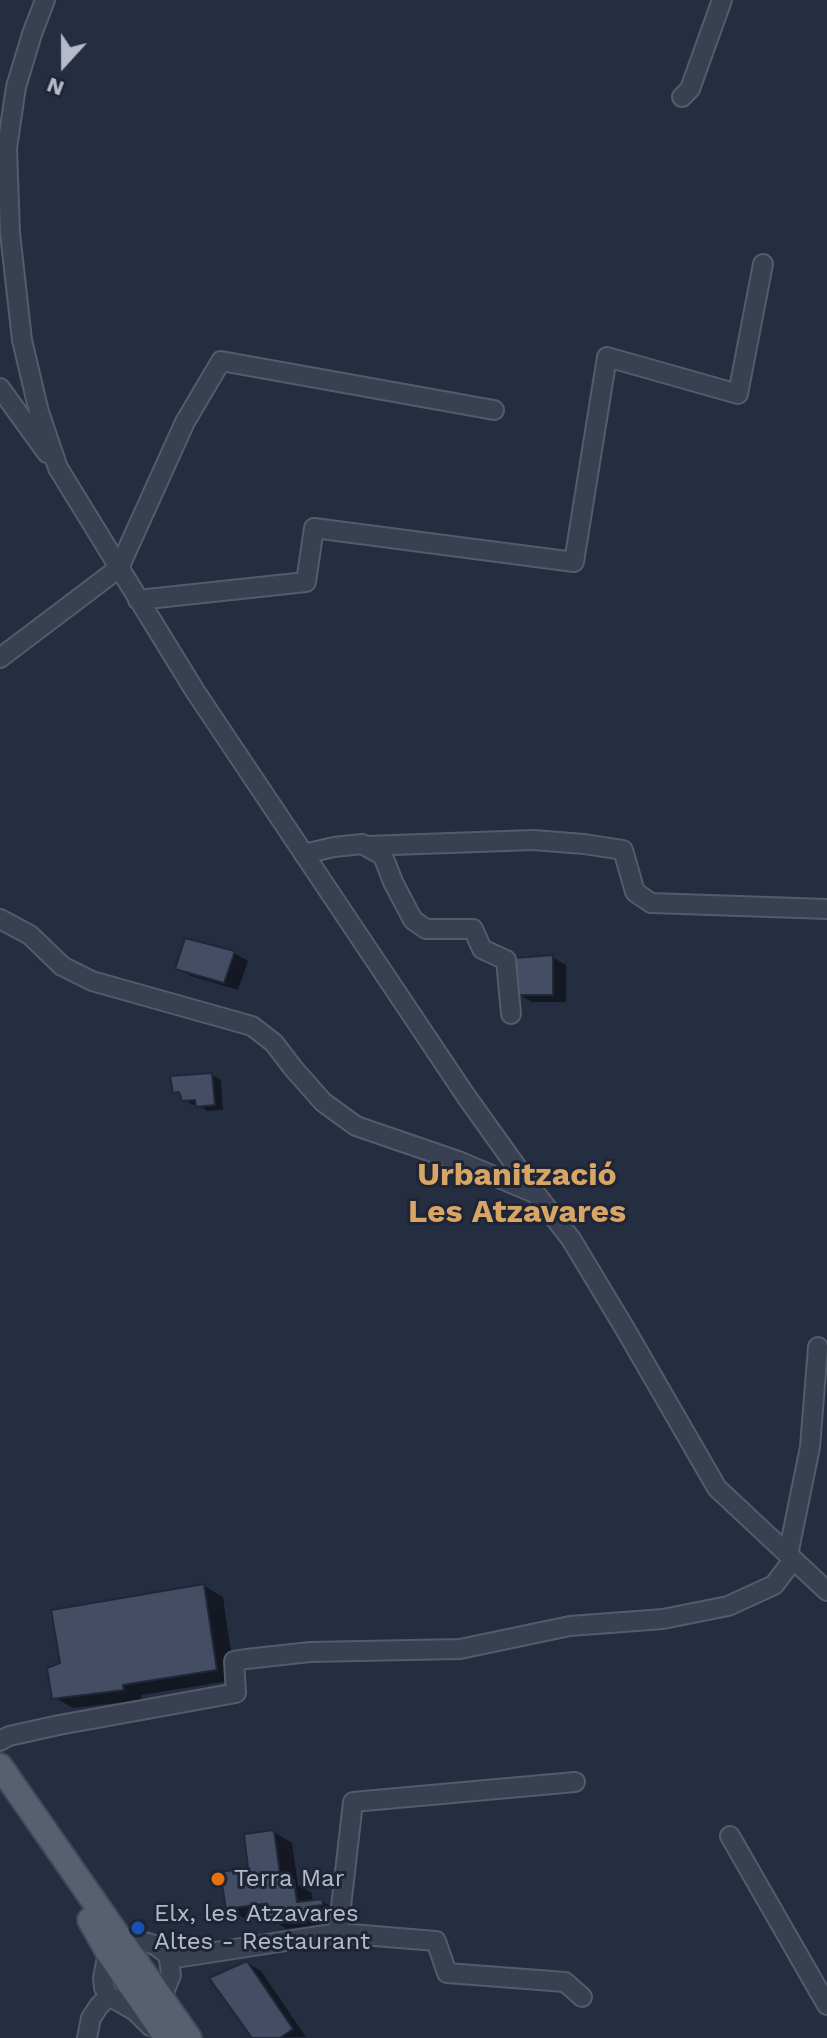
<!DOCTYPE html>
<html>
<head>
<meta charset="utf-8">
<style>
  body { margin:0 }
  #map { position:relative; width:827px; height:2038px; overflow:hidden; background:#252d41; font-family:"Work Sans",sans-serif }
  canvas { display:block }
  .north { position:absolute; left:24px; top:24px; width:80px; height:80px; -webkit-text-stroke:6px #1e2536; paint-order:stroke; rotate:201deg; font-size:22px; font-weight:700; line-height:32px; text-align:center; color:#b6bbcb }
  .north::after { content:''; display:block; margin:auto; width:28px; height:36px; background:#b6bbcb; clip-path:polygon(50% 0,100% 100%,50% 72%,0 100%) }
</style>
</head>
<body>
<div id="map">
<canvas width="827" height="2038"></canvas>
<div class="north">N</div>
</div>
<script>
const context = document.querySelector('canvas').getContext('2d');
context.lineJoin = 'round';
function fill(path, color) {
  context.fillStyle = color;
  context.fill(path, 'evenodd');
}
function shape(rows) {
  const path = new Path2D();
  for (const r of rows) {
    path.moveTo(r[0], r[1]);
    for (let i = 2; i < r.length; i += 2) path.lineTo(r[i], r[i + 1]);
  }
  return path;
}
function strokePath(path, color, width, dash) {
  context.strokeStyle = color;
  context.lineWidth = width;
  context.lineCap = dash ? 'butt' : 'round';
  context.setLineDash(dash || []);
  context.stroke(path);
}
function label(font, color, halo, rows, align = 'center') {
  context.font = font + ' "Work Sans",sans-serif';
  context.lineWidth = 6;
  context.setLineDash([]);
  context.textBaseline = 'middle';
  context.strokeStyle = halo;
  context.fillStyle = color;
  for (const [text, x, y, turn = 0] of rows) {
    context.save();
    context.translate(x, y);
    context.rotate((+turn || 0) * Math.PI / 180);
    context.textAlign = isNaN(turn) ? turn : align;
    if (halo) context.strokeText(text, 0, 0);
    context.fillText(text, 0, 0);
    context.restore();
  }
}
fill(shape([
  [234,953,248,961,238,990,191,976,177,968],
  [552,957,566,965,566,1002,532,1002,518,994],
  [212,1075,221,1080,223,1110,207,1111,198,1104,193,1105,184,1099,183,1096,175,1092],
  [204,1586,223,1597,235,1680,141,1695,142,1700,73,1708,54,1697],
  [274,1832,292,1843,298,1885,312,1893,313,1902,322,1901,340,1912,341,1915,325,1917,327,1923,286,1929,267,1916,246,1919,227,1908],
  [247,1963,261,1971,306,2037,255,2038]
]), '#0007');
const building = shape([
  [185,938,235,951,224,983,175,969,185,938],
  [553,955,553,995,516,995,514,958,553,955],
  [212,1073,215,1105,196,1107,195,1100,182,1101,179,1092,173,1093,170,1076,212,1073],
  [204,1584,217,1670,123,1685,124,1690,52,1699,47,1668,60,1663,51,1610,204,1584],
  [274,1830,281,1881,294,1880,297,1902,322,1899,323,1905,308,1907,310,1913,265,1919,263,1904,226,1909,220,1872,248,1868,244,1834,274,1830],
  [247,1961,293,2029,280,2038,252,2038,209,1978,247,1961]
]);
fill(building, '#444d63');
strokePath(building, '#202738', 2);
const minor = shape([
  [45,0,32,34,16,87,7,148,10,233,22,340,39,412,58,468,195,691,466,1096,536,1194,571,1239,624,1327,717,1488,827,1591],
  [682,97,690,89,722,0],
  [0,388,47,453],
  [138,600,306,582,314,528,574,562,607,357,738,394,763,264],
  [0,658,119,568,185,422,221,361,494,410],
  [366,846,533,840,584,844,623,850,635,892,651,903,827,909],
  [304,854,334,847,362,844,383,856,393,882,413,920,426,929,473,929,482,949,506,960,511,1014],
  [0,919,30,935,62,966,92,981,252,1026,274,1043,293,1068,323,1102,356,1126,461,1162,534,1193],
  [788,1555,810,1447,818,1347],
  [0,1741,9,1736,59,1725,236,1693,234,1661,246,1659,310,1652,460,1649,570,1626,663,1619,728,1606,774,1585,793,1560],
  [730,1836,827,2005],
  [338,1933,353,1802,575,1782],
  [123,1943,145,1942,155,1945,166,1953,169,1959,171,1975,161,2000],
  [108,1952,103,1978,104,1988,109,1996,135,2011,150,2026],
  [169,1959,338,1933,436,1941,447,1973,565,1982,582,1997],
  [87,2038,91,2018,99,2006,109,1996]
]);
const major = shape([
  [0,1766,189,2038],
  [90,1920,108,1952,167,2038]
]);
strokePath(minor, '#545b6b', 22);
strokePath(major, '#43495a', 28);
strokePath(minor, '#394051', 18);
strokePath(major, '#575f71', 24);
for (const [x, y, r, color] of [
  [218,1879,8,"#e8710a"],
  [138,1928,8,"#1a4fb4"]
]) {
  const dot = new Path2D();
  dot.arc(x, y, r, 0, 2 * Math.PI);
  context.fillStyle = color;
  context.fill(dot);
  strokePath(dot, '#1e2536', 3);
}
label('24px', '#b6bbcb', '#1e2536', [
  ["Terra Mar",234,1879],
  ["Elx, les Atzavares",154,1914],
  ["Altes - Restaurant",154,1942]
], 'left');
label('bold 32px', '#d8a564', '#1e2536', [
  ["Urbanització",517,1176],
  ["Les Atzavares",517,1213]
]);
</script>
</body>
</html>
